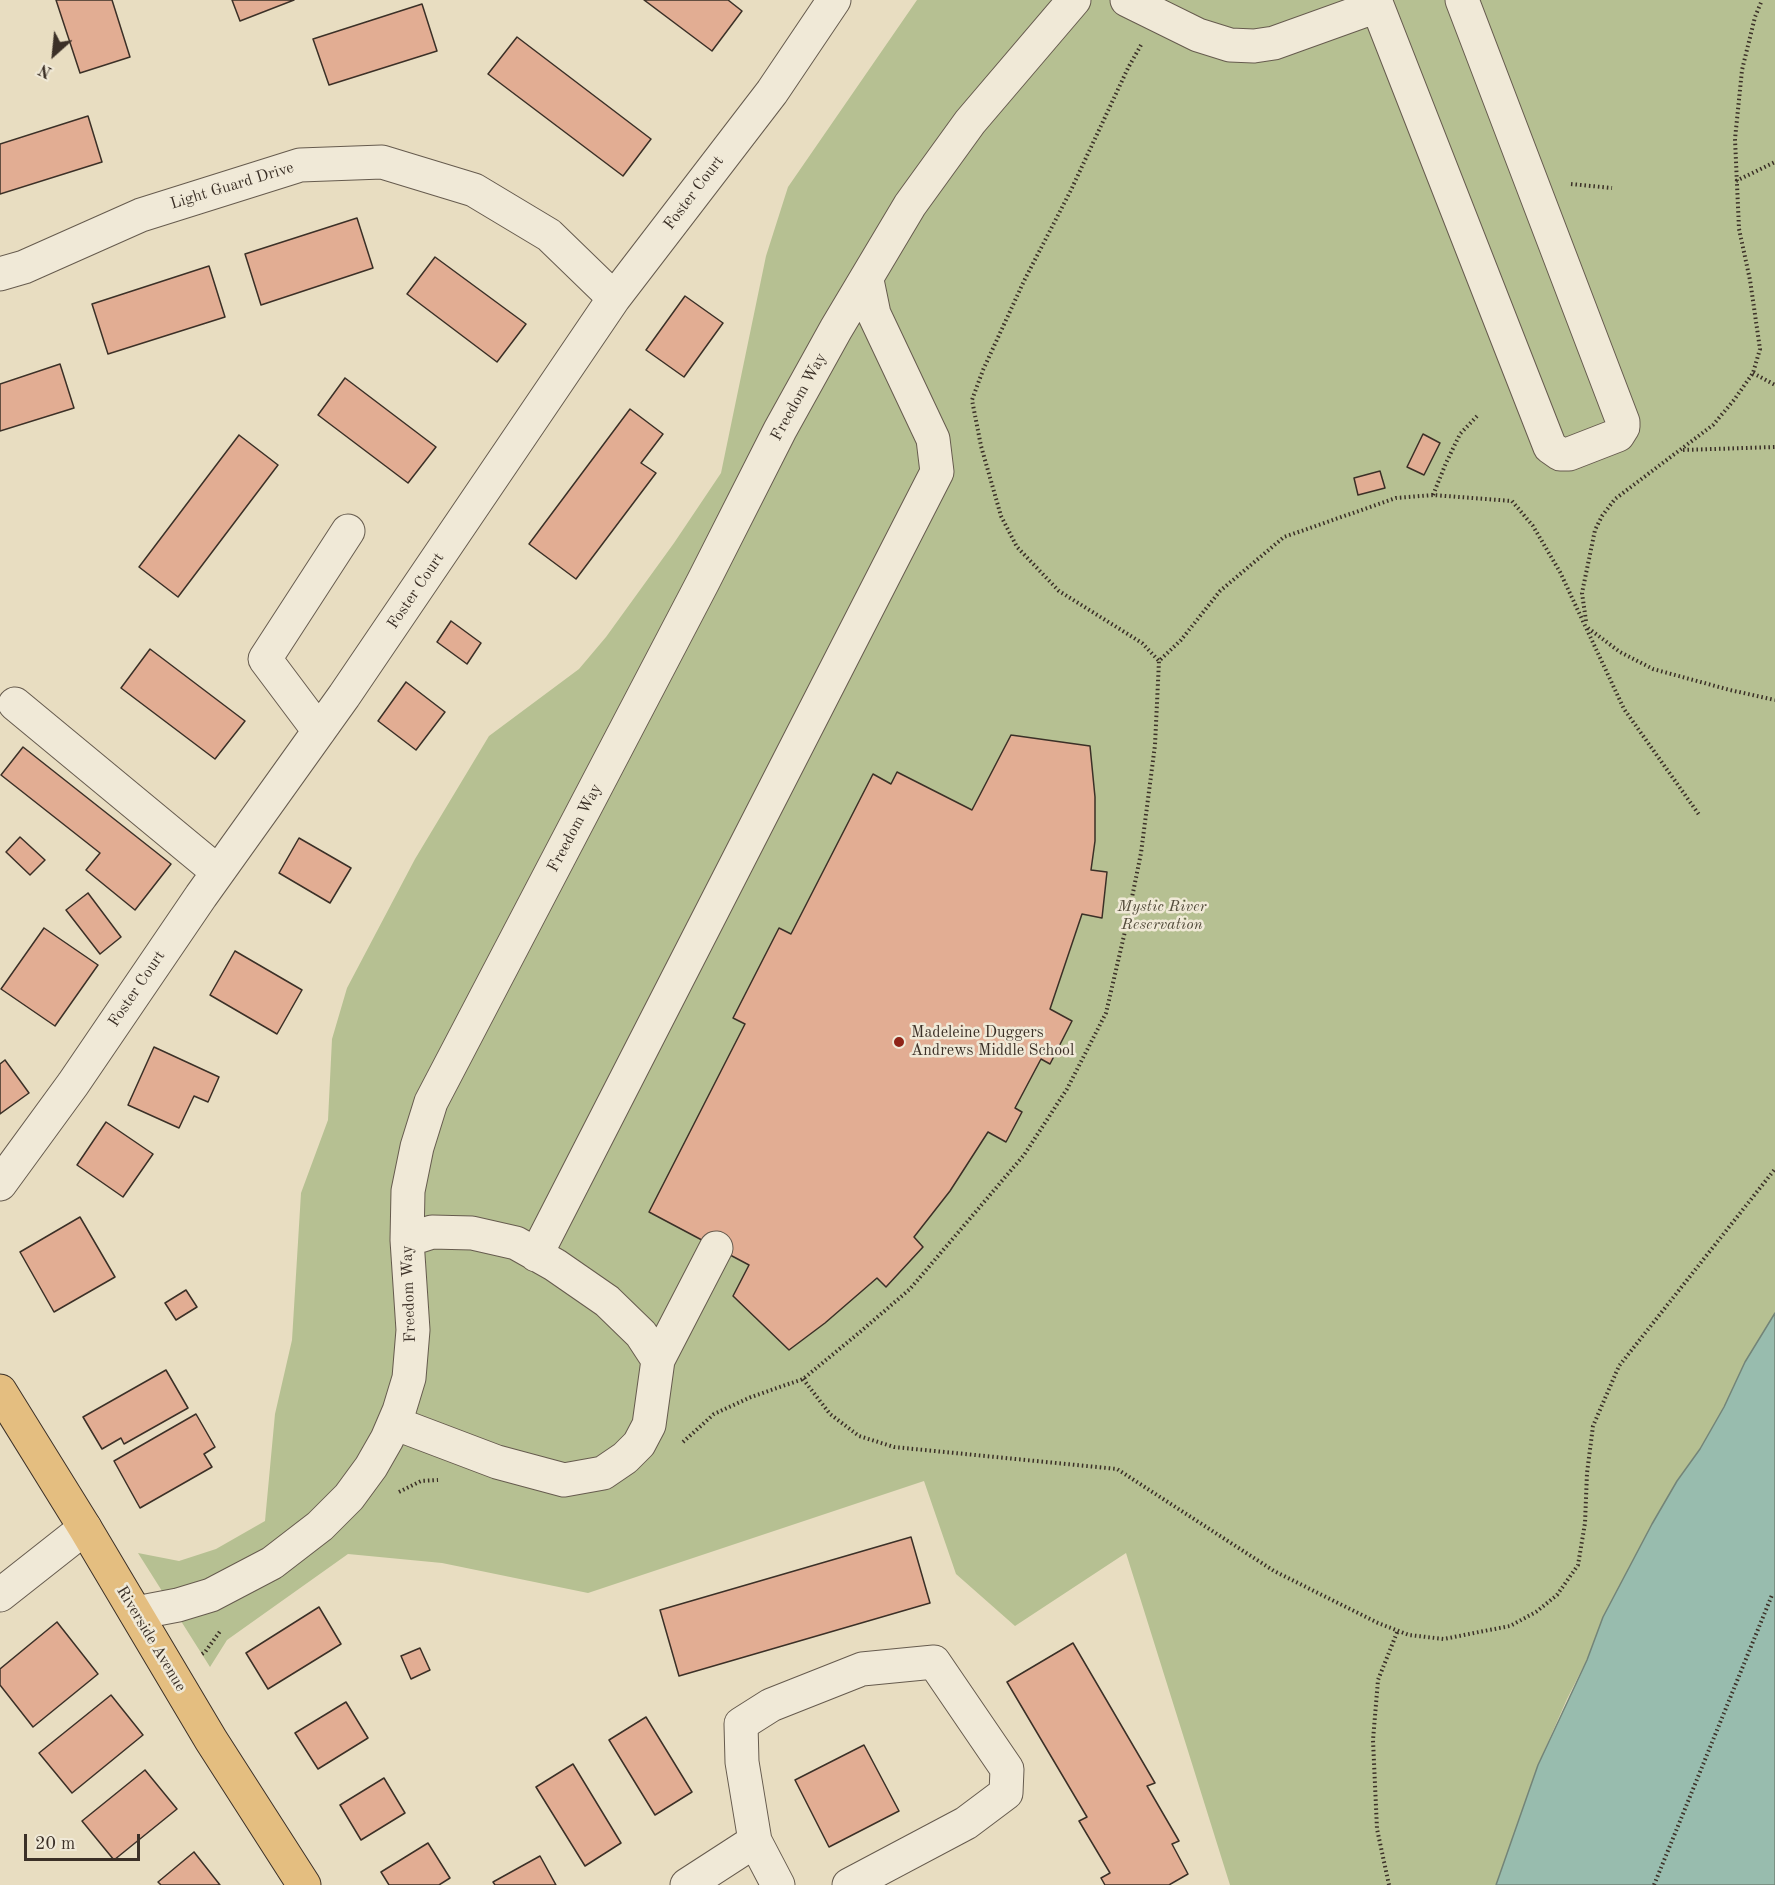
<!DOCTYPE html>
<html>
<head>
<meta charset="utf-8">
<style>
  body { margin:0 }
  #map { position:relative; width:1775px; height:1885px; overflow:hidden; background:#e8ddc1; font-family:"Old Standard TT",serif }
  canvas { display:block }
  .north { position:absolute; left:24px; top:24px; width:60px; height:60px; -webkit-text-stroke:4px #f0e9d7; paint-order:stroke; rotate:207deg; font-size:16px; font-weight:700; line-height:24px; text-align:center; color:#3b3027 }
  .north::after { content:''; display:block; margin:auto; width:21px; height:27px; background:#3b3027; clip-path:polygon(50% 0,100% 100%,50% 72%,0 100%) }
  .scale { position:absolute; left:24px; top:1834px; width:116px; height:27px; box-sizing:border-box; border:3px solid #3b3027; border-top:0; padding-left:8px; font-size:18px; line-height:21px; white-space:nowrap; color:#3b3027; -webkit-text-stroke:4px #f0e9d7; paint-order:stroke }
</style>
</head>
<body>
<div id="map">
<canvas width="1775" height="1885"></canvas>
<div class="north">N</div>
<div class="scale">20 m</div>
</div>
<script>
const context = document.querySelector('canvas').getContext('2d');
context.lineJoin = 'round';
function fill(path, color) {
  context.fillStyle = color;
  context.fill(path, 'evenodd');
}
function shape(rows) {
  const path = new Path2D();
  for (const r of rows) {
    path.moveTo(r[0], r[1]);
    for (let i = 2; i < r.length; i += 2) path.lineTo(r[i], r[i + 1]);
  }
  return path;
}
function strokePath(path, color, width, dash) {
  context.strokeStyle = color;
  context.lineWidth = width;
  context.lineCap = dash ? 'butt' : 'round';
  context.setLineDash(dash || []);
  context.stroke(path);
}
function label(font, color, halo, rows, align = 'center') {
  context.font = font + ' "Old Standard TT",serif';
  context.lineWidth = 5;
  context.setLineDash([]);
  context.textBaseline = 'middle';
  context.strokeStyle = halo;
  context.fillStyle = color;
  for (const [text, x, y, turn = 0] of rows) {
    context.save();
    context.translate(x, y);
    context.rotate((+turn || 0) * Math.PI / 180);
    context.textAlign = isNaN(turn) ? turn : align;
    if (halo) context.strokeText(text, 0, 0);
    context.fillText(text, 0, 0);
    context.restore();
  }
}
fill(shape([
  [917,0,1775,0,1775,1313,1745,1362,1724,1407,1700,1449,1677,1481,1567,1699,1538,1765,1496,1885,1230,1885,1126,1553,1015,1626,956,1574,924,1481,588,1593,442,1563,348,1554,227,1640,210,1667,138,1553,179,1561,216,1549,265,1521,275,1414,292,1340,301,1193,328,1120,332,1039,347,988,415,859,489,736,579,669,606,637,674,543,721,473,766,256,788,187]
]), '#b6c092');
const water = shape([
  [1775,1313,1775,1885,1496,1885,1538,1765,1587,1660,1603,1617,1652,1524,1677,1481,1700,1449,1724,1407,1745,1362,1775,1313]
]);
fill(water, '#98bcae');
strokePath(water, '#738478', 1.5);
const building = shape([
  [56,0,112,0,130,57,80,73,56,0],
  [232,0,294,0,240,21,232,0],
  [644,0,728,0,742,11,712,51,644,0],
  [422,4,437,51,329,85,313,39,422,4],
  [517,37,651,139,623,176,488,74,517,37],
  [88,116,102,162,0,194,0,144,88,116],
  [357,218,373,268,261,305,245,254,357,218],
  [435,257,526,324,497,362,407,294,435,257],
  [209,266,225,317,108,354,92,304,209,266],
  [685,296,723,323,684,377,646,350,685,296],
  [60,364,74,408,0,431,0,384,60,364],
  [345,378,436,447,408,483,318,415,345,378],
  [630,409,663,434,641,463,656,473,576,579,529,544,630,409],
  [1423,434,1440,443,1424,475,1407,467,1423,434],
  [239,435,278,465,178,597,139,567,239,435],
  [1380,471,1385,488,1358,495,1354,478,1380,471],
  [451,621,481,643,467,664,437,642,451,621],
  [150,649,245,721,215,759,121,688,150,649],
  [406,682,445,712,416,750,378,721,406,682],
  [1011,735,1090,746,1095,797,1095,841,1091,870,1107,872,1102,918,1082,914,1050,1009,1072,1021,1050,1064,1041,1059,1015,1108,1022,1112,1006,1142,988,1132,950,1191,914,1237,923,1247,886,1287,877,1278,825,1323,789,1350,733,1296,749,1265,649,1212,745,1024,733,1018,779,928,791,934,873,774,891,784,897,772,972,810,1011,735],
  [23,747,171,864,135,910,86,870,100,853,1,775,23,747],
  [20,837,45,860,30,875,6,852,20,837],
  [299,838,351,868,330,903,279,873,299,838],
  [88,893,121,937,100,954,66,910,88,893],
  [44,928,98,965,55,1026,1,989,44,928],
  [235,951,302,990,277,1034,210,995,235,951],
  [154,1047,219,1077,208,1102,194,1096,179,1128,128,1105,154,1047],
  [5,1060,29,1093,0,1114,0,1064,5,1060],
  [106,1122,153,1154,123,1197,77,1165,106,1122],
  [80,1217,115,1277,54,1312,20,1252,80,1217],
  [186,1290,197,1307,176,1320,165,1303,186,1290],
  [166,1370,188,1408,124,1444,121,1438,102,1449,83,1417,166,1370],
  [196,1414,215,1447,204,1454,212,1467,140,1508,114,1461,196,1414],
  [911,1537,930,1603,679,1676,660,1610,911,1537],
  [319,1607,341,1644,268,1689,246,1653,319,1607],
  [57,1622,98,1674,33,1727,0,1685,0,1669,57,1622],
  [1073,1643,1155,1783,1147,1786,1179,1841,1172,1844,1188,1874,1169,1885,1105,1885,1101,1878,1110,1873,1079,1821,1087,1817,1007,1682,1073,1643],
  [420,1648,430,1670,411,1679,401,1656,420,1648],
  [111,1695,143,1735,72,1793,39,1753,111,1695],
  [346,1702,368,1738,318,1769,295,1733,346,1702],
  [646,1717,692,1792,655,1815,609,1740,646,1717],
  [864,1745,899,1811,829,1847,795,1780,864,1745],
  [573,1764,621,1843,585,1866,536,1787,573,1764],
  [145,1770,177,1809,114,1860,82,1821,145,1770],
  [384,1778,405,1813,361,1840,340,1805,384,1778],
  [428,1843,450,1878,439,1885,389,1885,381,1872,428,1843],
  [194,1852,220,1885,161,1885,158,1882,194,1852],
  [540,1856,556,1885,495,1885,493,1882,540,1856]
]);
fill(building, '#e2ad93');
strokePath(building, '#3b3027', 1.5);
const minor = shape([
  [1127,0,1198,35,1230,45,1254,46,1274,43,1377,6],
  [1375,0,1550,447,1560,454,1569,454,1618,435,1623,427,1623,422,1462,0],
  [0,274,24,267,141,215,300,165,382,162,474,190,549,235,614,298],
  [15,704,218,872],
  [319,731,265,659,348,531],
  [0,1184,73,1084,201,896,344,696,614,298,772,92,834,0],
  [536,1255,937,472,933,439,874,314,867,280],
  [658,1360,716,1248],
  [394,1423,497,1462,564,1480,603,1473,625,1458,639,1444,649,1425,658,1360,641,1334,607,1301,555,1265,516,1243,472,1233,432,1232,407,1240],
  [0,1595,85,1528],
  [136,1613,178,1605,211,1595,272,1563,320,1526,349,1497,371,1467,387,1439,399,1411,409,1378,413,1330,407,1240,408,1191,417,1147,431,1102,703,582,780,430,836,329,910,205,970,122,1074,0],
  [687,1885,755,1841],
  [778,1885,755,1841,742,1762,741,1724,771,1705,862,1669,934,1662,1007,1769,1006,1793,966,1823,849,1885]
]);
const major = shape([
  [0,1391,85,1528,211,1740,304,1885]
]);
strokePath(minor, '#665b4e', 35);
strokePath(major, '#3b3027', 35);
strokePath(shape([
  [1141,45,1128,68,1071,190,1024,281,983,370,972,400,981,446,1001,516,1017,547,1059,591,1142,643,1159,661],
  [1736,181,1775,162],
  [1571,184,1612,188],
  [1753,373,1775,385],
  [1683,450,1775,447],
  [1433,495,1446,463,1460,434,1478,415],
  [1586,621,1582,593,1595,530,1602,516,1615,499,1713,425,1734,400,1753,373,1760,349,1750,280,1739,229,1735,139,1742,70,1755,17,1762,0],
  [1588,628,1620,652,1653,669,1730,690,1775,700],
  [803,1379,830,1414,859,1436,894,1447,1117,1469,1274,1571,1378,1623,1409,1635,1444,1639,1484,1631,1510,1626,1536,1612,1557,1595,1578,1565,1585,1523,1587,1473,1593,1426,1619,1366,1775,1169],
  [683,1442,714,1414,751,1397,803,1379,860,1332,910,1289,1024,1155,1067,1089,1106,1013,1126,927,1141,853,1155,745,1159,661,1181,640,1220,591,1284,537,1396,498,1433,495,1512,501,1533,526,1560,572,1624,709,1700,816],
  [399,1492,421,1481,438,1480],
  [202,1654,205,1652,221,1630],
  [1389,1885,1377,1829,1373,1740,1378,1680,1398,1630],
  [1654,1885,1772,1595]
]), '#3b3027', 4, [1.5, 3]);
strokePath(minor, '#f0e9d7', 33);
strokePath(major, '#e4be80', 33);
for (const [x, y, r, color] of [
  [899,1042,6,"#8f2418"]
]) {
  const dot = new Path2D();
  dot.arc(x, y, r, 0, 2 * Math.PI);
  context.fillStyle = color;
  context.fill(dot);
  strokePath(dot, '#f0e9d7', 2);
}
label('16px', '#3b3027', '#f0e9d7', [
  ["Light Guard Drive",232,186,-17],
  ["Foster Court",694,193,-53],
  ["Freedom Way",799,397,-61],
  ["Foster Court",416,591,-56],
  ["Freedom Way",575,828,-62],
  ["Foster Court",137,989,-56],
  ["Freedom Way",409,1294,-92],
  ["Riverside Avenue",151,1639,59]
]);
label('italic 16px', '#544d3c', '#f0e9d7', [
  ["Mystic River",1162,907],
  ["Reservation",1162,925]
]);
label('16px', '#3b3027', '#f0e9d7', [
  ["Madeleine Duggers",911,1033],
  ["Andrews Middle School",911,1051]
], 'left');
</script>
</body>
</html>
